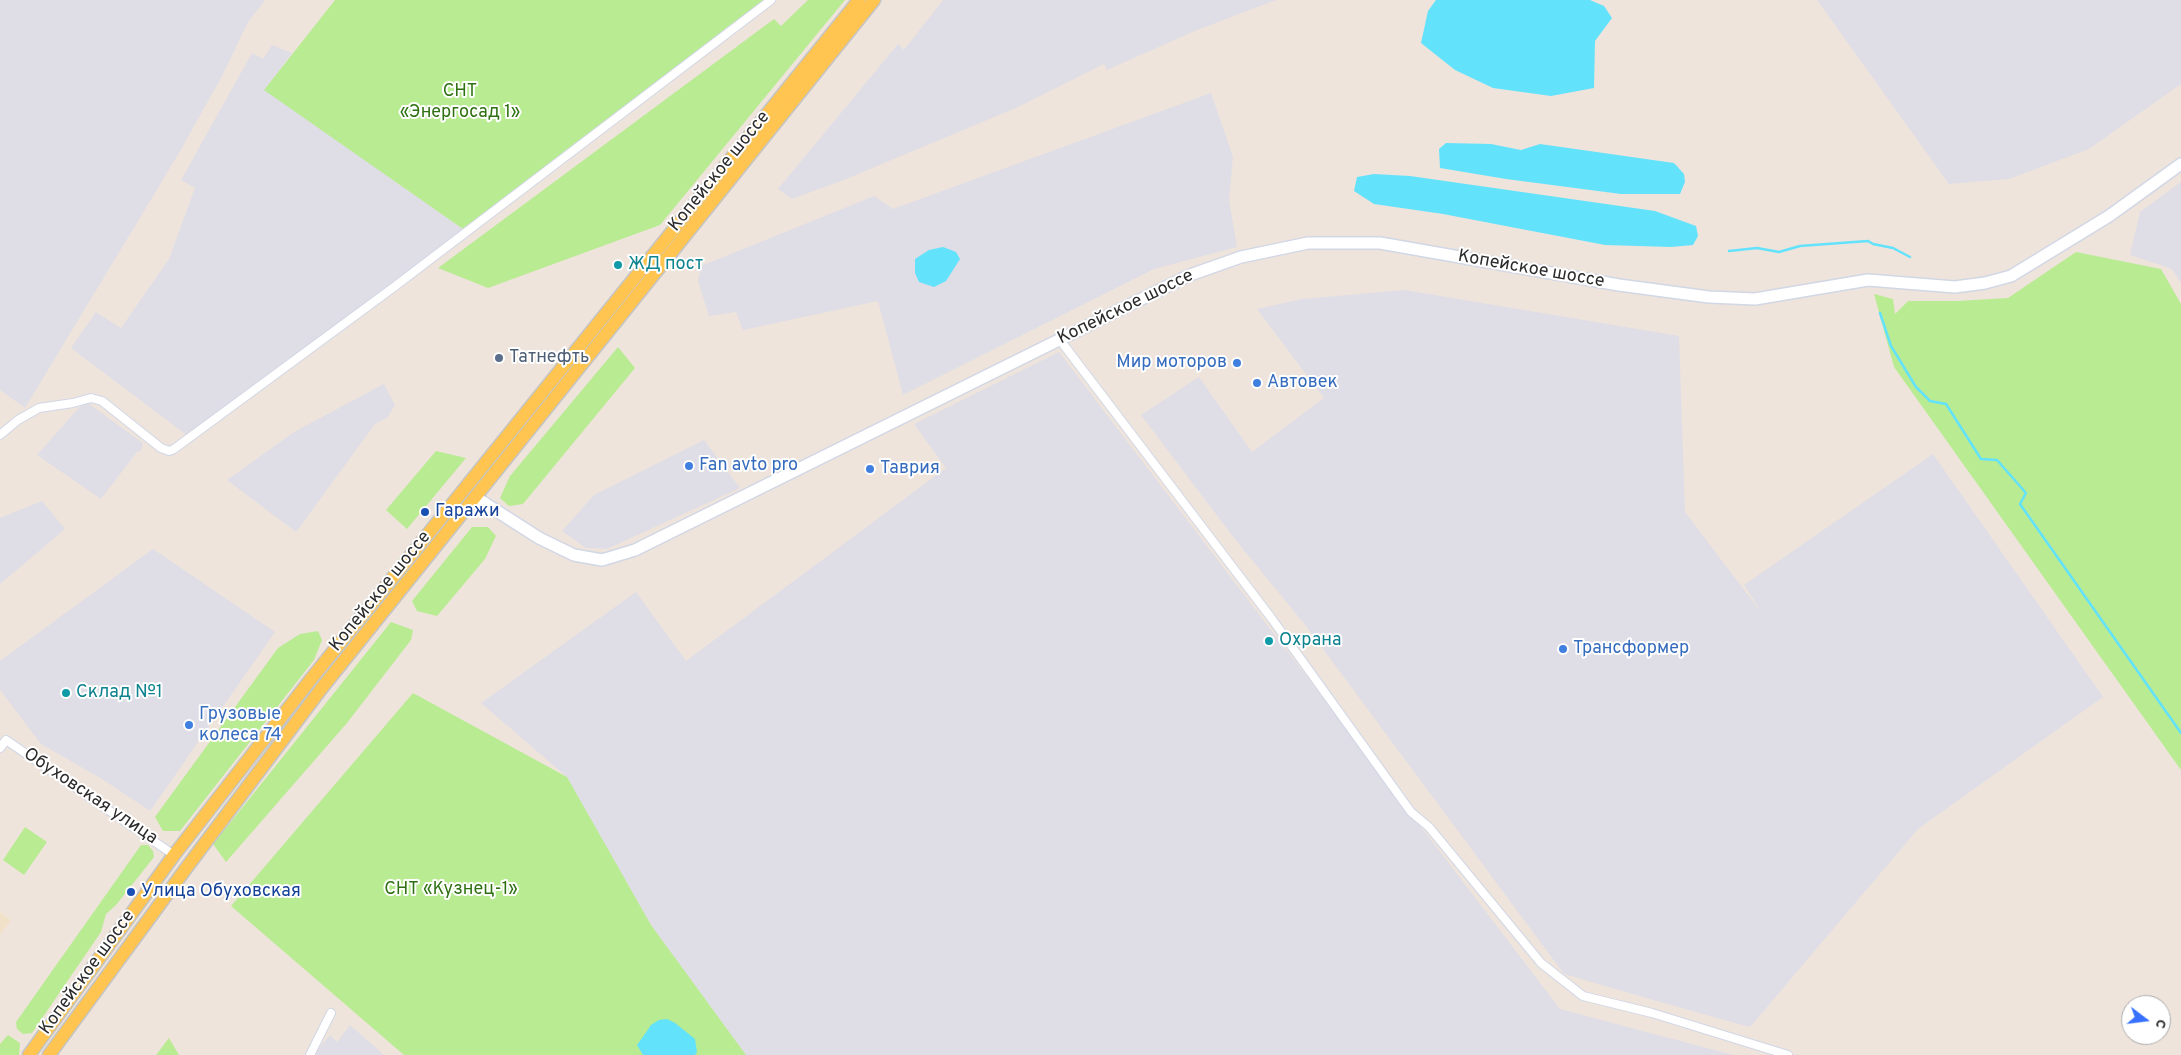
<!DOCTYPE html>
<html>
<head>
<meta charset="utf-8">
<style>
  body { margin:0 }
  #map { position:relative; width:2181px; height:1055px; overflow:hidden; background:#eee4dc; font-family:Overpass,sans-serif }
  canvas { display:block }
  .north { position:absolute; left:2121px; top:995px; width:50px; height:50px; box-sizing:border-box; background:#fff; border:1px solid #aaa; border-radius:50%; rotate:105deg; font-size:14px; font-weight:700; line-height:20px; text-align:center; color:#2b2b2b }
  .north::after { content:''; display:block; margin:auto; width:18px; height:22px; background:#3871ff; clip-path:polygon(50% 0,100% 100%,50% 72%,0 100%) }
</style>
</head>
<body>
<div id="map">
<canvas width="2181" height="1055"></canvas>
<div class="north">С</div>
</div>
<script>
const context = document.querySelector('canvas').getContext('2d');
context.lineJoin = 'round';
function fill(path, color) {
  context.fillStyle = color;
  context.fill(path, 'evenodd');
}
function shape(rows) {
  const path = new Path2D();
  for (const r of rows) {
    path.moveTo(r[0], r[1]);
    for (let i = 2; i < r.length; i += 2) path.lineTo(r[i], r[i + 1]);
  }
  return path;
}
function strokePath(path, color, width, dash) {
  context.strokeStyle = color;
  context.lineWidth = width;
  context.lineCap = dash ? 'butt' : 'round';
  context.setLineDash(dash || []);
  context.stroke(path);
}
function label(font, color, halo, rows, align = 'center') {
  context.font = font + ' Overpass,sans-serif';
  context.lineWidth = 4;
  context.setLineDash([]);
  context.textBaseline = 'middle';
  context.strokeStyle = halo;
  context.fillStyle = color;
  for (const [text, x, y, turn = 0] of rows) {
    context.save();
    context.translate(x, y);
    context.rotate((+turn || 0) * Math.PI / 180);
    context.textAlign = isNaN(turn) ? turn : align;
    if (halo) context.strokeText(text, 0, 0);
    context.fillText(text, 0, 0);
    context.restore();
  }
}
fill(shape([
  [0,0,265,0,248,22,222,76,179,153,25,408,0,390],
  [943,0,1276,0,1197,30,1107,70,1104,64,1016,108,846,179,792,199,778,189,898,44,904,50],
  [1817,0,2181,0,2181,84,2089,149,2009,179,1949,184],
  [272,45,292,53,265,89,464,230,188,436,71,348,96,312,121,328,169,259,195,188,181,180,252,53,263,59],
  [1211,93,1233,157,1229,200,1237,247,1154,269,903,395,878,301,743,330,736,312,709,316,698,281,701,266,874,196,893,209],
  [2181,182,2181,283,2172,269,2130,255,2140,212],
  [1405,290,1679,336,1685,512,1764,616,1744,585,1933,454,2103,697,1918,829,1750,1027,1667,1004,1564,974,1306,626,1234,538,1141,415,1199,377,1252,452,1324,398,1257,309,1302,299],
  [1059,352,1560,1009,1733,1055,746,1055,651,925,567,777,481,703,636,592,686,661,946,468,914,424],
  [384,384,395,405,387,418,375,424,296,532,227,480,294,432],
  [85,401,143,443,141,451,137,452,101,499,37,455],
  [704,440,740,488,607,549,586,548,562,531,594,495],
  [42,501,65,529,0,584,0,518],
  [153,549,275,632,150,811,102,779,41,744,0,690,0,661],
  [350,1025,384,1055,317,1055,315,1053,330,1035,337,1042]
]), '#dfdde6');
fill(shape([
  [0,912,11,920,0,935]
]), '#f2e1c9');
fill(shape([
  [335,0,768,0,463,229,264,90],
  [808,0,845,0,660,225,488,288,438,268,774,19,781,26],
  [2076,252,2161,269,2181,304,2181,770,1894,367,1874,294,1893,299,1895,314,1908,301,1957,301,2008,298],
  [618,347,635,368,523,504,509,506,500,498,510,476],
  [436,451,466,458,407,529,386,510],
  [472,527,488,527,496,536,485,559,437,616,417,611,412,601],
  [391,622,413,630,411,640,347,723,226,862,213,844],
  [318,631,322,640,314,660,180,831,163,831,155,817,278,648,300,634],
  [413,693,567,777,651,925,746,1055,404,1055,231,906],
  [25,827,47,842,24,875,3,860],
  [141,845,148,845,153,851,154,857,116,905,106,914,101,932,32,1033,23,1034,17,1029,16,1022],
  [8,1035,20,1043,19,1055,0,1055,0,1044],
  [169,1038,179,1055,156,1055]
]), '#b9eb92');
fill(shape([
  [1436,0,1590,0,1604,6,1612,18,1595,41,1594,88,1551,96,1493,88,1455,70,1421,43,1428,11],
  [1446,143,1491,144,1521,150,1540,144,1674,163,1684,174,1685,182,1680,194,1621,194,1506,179,1440,168,1439,149],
  [1374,174,1410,176,1655,211,1696,226,1698,236,1693,245,1671,247,1605,245,1443,214,1374,204,1354,191,1357,177],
  [943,247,956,252,960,259,946,281,934,287,919,282,915,273,915,259,929,250],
  [667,1019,675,1023,695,1039,697,1052,695,1055,643,1055,637,1045,647,1031,651,1025,659,1020]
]), '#63e2fc');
strokePath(shape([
  [1729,251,1757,248,1779,252,1800,246,1868,241,1873,244,1893,248,1910,257],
  [1880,313,1891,346,1916,387,1930,401,1946,404,1981,459,1997,460,2026,493,2020,504,2181,733]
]), '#63e2fc', 2.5);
const street = shape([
  [1060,340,1272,619,1411,812,1429,827,1541,963,1583,996,1652,1013,1788,1055],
  [0,435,18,420,39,408,73,403,91,398,102,401,161,448,169,451,174,449,394,287,771,0],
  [0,748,6,740,174,855],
  [310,1055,331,1013]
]);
const secondary = shape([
  [475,497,539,538,574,555,602,560,635,550,1190,275,1241,257,1308,243,1380,243,1619,285,1709,297,1755,299,1868,280,1955,287,1985,283,2011,276,2109,216,2181,164]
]);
const primary = shape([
  [29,1055,174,855,311,679,859,0],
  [49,1055,187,867,321,689,874,0]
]);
strokePath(street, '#d1d7e5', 10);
strokePath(secondary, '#d1d7e5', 14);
strokePath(primary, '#c4c4c4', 15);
strokePath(street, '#fff', 8);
strokePath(secondary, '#fff', 11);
strokePath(primary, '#ffc550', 12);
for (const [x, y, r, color] of [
  [618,265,5,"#0f9aa8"],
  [499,358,5,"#5c6f8a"],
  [1237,363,5,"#3f7fe0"],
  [1257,383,5,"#3f7fe0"],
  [689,466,5,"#3f7fe0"],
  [870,469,5,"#3f7fe0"],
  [425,512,5,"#1a4fb4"],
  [1269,641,5,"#0f9aa8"],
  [1563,649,5,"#3f7fe0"],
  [66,693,5,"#0f9aa8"],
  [189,725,5,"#3f7fe0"],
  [131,892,5,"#1a4fb4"]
]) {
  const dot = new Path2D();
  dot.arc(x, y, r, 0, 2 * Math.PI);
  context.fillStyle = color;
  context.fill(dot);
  strokePath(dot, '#fff', 2);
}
label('18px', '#2f7112', '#fff', [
  ["СНТ",460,92],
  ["«Энергосад 1»",460,113],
  ["СНТ «Кузнец-1»",451,890]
]);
label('18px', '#2b2b2b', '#fff', [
  ["Копейское шоссе",720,172,-51],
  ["Копейское шоссе",1531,270,10],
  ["Копейское шоссе",1126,308,-26],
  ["Копейское шоссе",381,592,-51],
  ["Обуховская улица",90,797,34],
  ["Копейское шоссе",88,973,-54]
]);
label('18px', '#0d838f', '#fff', [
  ["ЖД пост",628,265],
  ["Охрана",1279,641],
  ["Склад №1",76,693]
], 'left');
label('18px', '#4e5e75', '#fff', [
  ["Татнефть",509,358]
], 'left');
label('18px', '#366cbe', '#fff', [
  ["Мир моторов",1227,363,"right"],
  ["Автовек",1267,383],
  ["Fan avto pro",699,466],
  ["Таврия",880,469],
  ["Трансформер",1573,649],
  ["Грузовые",199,715],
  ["колеса 74",199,736]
], 'left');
label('18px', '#164399', '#fff', [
  ["Гаражи",435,512],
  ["Улица Обуховская",141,892]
], 'left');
</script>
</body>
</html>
